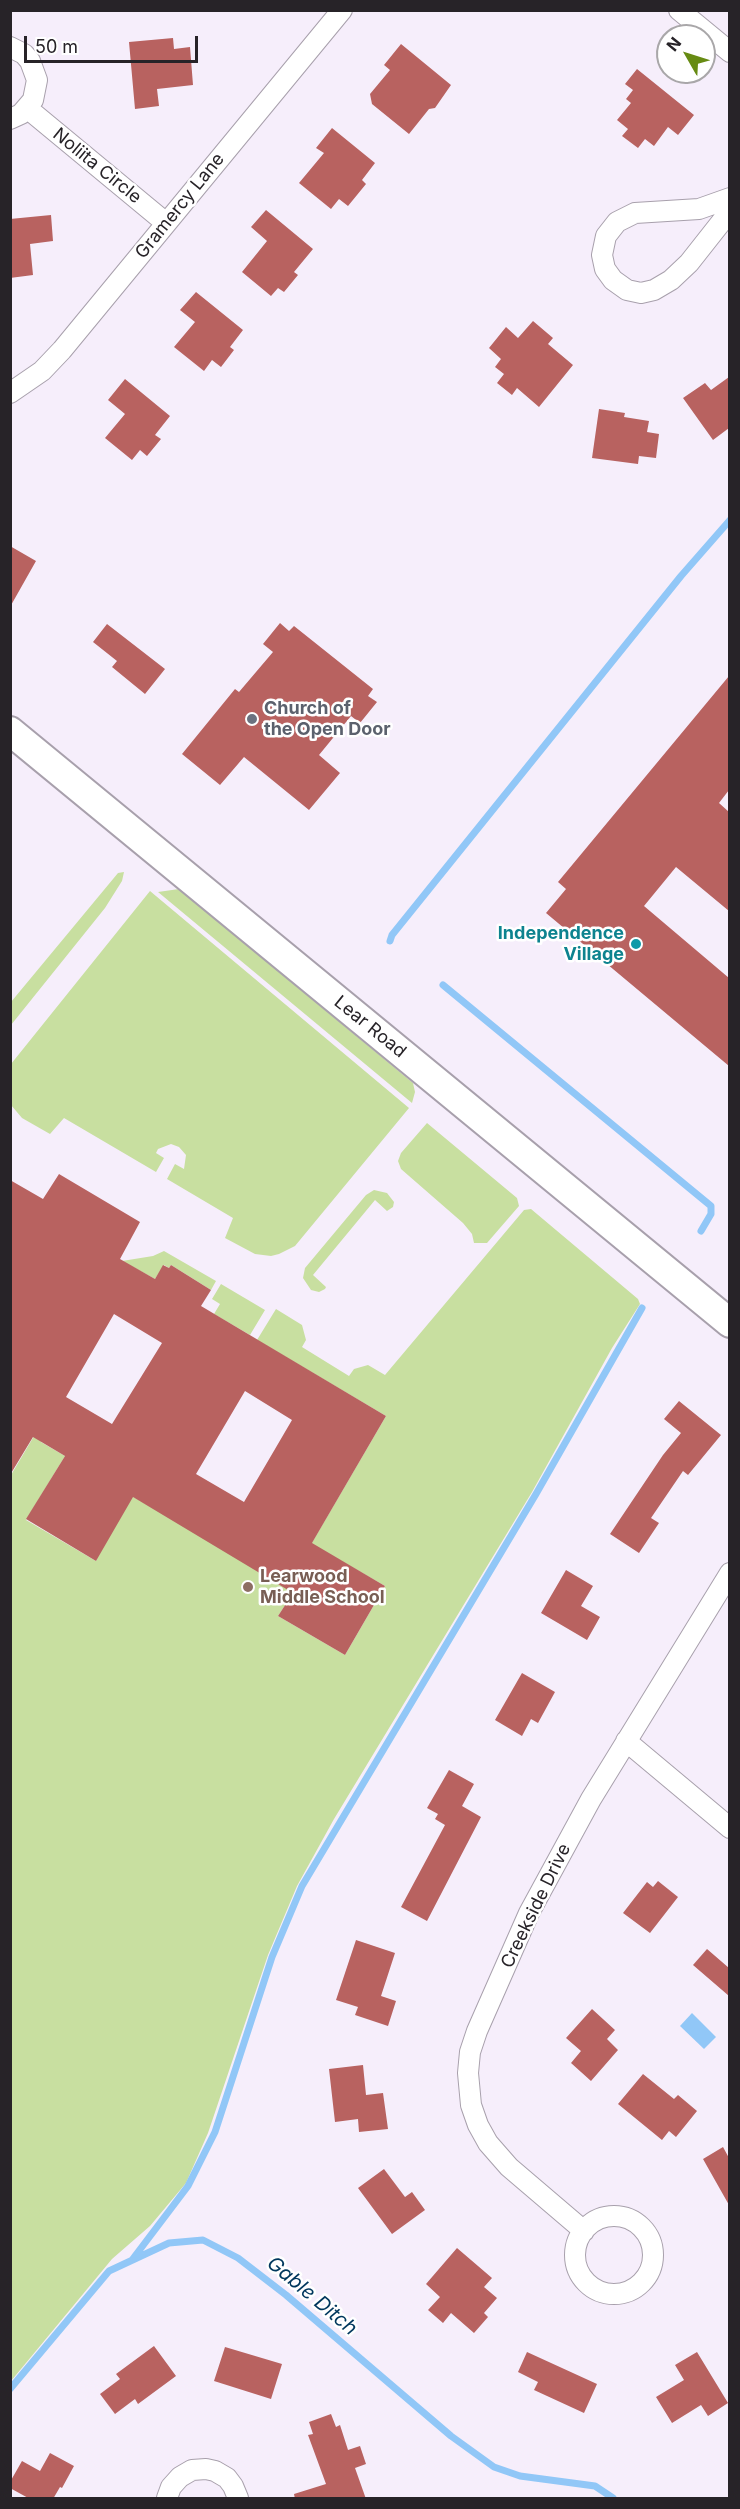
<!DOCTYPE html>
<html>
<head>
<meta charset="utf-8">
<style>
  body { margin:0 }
  #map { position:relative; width:740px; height:2509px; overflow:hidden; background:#f6eefb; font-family:Inter,sans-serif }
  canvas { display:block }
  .frame { position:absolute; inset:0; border:12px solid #272328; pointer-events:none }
  .north { position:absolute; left:656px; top:24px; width:60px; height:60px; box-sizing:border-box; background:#fff; border:2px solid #a9a7a9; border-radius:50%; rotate:309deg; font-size:16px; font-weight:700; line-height:24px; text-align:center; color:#272328 }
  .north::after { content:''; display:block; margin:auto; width:21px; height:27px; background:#678b13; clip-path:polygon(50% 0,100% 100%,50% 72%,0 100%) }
  .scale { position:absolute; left:24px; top:36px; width:174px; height:27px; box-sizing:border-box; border:3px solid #272328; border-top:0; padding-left:8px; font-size:18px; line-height:21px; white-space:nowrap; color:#272328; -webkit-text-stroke:4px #fff; paint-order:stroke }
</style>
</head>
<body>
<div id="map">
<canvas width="740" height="2509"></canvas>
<div class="frame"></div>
<div class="north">N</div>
<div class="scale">50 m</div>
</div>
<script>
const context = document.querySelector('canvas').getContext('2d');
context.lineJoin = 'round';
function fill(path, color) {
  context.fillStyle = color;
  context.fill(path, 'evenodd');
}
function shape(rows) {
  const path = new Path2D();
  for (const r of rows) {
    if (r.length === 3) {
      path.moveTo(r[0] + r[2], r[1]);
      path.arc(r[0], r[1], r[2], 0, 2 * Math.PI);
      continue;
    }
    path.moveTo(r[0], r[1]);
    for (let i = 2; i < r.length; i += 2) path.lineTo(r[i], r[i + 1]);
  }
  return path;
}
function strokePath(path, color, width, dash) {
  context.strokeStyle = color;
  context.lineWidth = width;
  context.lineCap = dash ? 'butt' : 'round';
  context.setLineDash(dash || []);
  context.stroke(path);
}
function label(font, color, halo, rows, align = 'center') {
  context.font = font + ' Inter,sans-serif';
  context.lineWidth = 5;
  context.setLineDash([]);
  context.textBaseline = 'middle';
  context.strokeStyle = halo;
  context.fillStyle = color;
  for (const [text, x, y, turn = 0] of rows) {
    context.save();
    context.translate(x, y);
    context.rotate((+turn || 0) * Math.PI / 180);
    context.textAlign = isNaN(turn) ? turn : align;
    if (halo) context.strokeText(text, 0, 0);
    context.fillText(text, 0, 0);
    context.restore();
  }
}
fill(shape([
  [124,872,122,881,105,908,11,1025,11,1002,118,873],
  [179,889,413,1083,415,1092,412,1103,158,892],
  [150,891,409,1108,295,1246,279,1254,271,1256,255,1254,225,1238,233,1218,167,1179,175,1164,184,1169,186,1155,179,1147,171,1144,158,1149,156,1153,164,1158,156,1172,64,1118,50,1134,22,1118,11,1105,11,1064],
  [427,1123,517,1198,519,1206,487,1243,474,1243,472,1234,463,1223,401,1169,398,1161,401,1153],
  [374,1190,387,1193,394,1202,393,1207,387,1211,375,1200,313,1275,326,1287,325,1289,319,1292,311,1290,303,1278,305,1268,366,1195],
  [531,1209,638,1299,640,1304,612,1348,532,1492,334,1819,297,1886,268,1955,208,2133,186,2183,150,2226,112,2259,11,2381,11,1475,37,1431,41,1442,65,1456,26,1520,96,1561,118,1488,295,1590,278,1616,345,1655,385,1586,319,1548,310,1546,386,1416,257,1340,276,1309,302,1325,306,1340,302,1347,349,1376,354,1369,368,1365,385,1375,524,1210],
  [164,1251,216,1281,211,1290,171,1265,169,1268,164,1265,155,1279,122,1261,153,1256],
  [221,1284,265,1310,250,1335,214,1314,220,1304,212,1299]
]), '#c8dfa0');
fill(shape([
  [692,2013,716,2037,704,2049,680,2026]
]), '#91c7f7');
strokePath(shape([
  [390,941,392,935,681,576,730,520],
  [443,985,711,1206,711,1214,701,1231],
  [132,2260,188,2186,215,2132,272,1957,302,1886,536,1494,642,1308],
  [10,2389,109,2271,169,2243,203,2240,238,2258,286,2295,451,2436,494,2467,520,2476,595,2486,613,2498]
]), '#91c7f7', 7);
fill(shape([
  [173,38,174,49,190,47,193,85,157,89,159,106,135,109,129,42],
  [401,44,451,85,435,108,429,109,409,134,372,104,370,94,390,70,384,65],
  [637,69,694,115,678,135,668,127,654,146,645,139,638,148,622,136,628,129,617,120,631,103,626,99,633,90,625,84],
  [332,128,375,163,362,180,366,184,348,206,339,199,331,209,299,183,324,153,316,148],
  [266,210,313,249,294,272,298,275,284,292,278,288,271,296,242,272,267,241,251,227],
  [51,215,53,241,30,244,33,275,10,278,10,219],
  [196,292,243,330,230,347,234,350,221,367,212,360,204,371,174,347,195,322,180,310],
  [533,321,553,338,548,344,573,365,539,407,517,388,512,395,497,383,504,374,495,367,501,359,489,348,506,327,518,338],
  [729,377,729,428,713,440,683,398,705,383,711,390],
  [125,379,170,416,155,435,161,439,147,456,140,450,132,460,105,438,125,414,108,400],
  [599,409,625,413,624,417,649,421,647,432,659,434,656,458,639,456,638,464,592,458],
  [10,546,36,561,10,607],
  [280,623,289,631,294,626,373,689,368,696,377,702,360,723,351,716,319,755,340,773,309,810,244,757,220,785,182,754,235,689,239,692,273,652,263,644],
  [107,624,165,669,145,694,112,667,117,661,93,642],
  [729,676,729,790,719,803,729,812,729,911,676,867,644,906,729,978,729,1066,546,913,566,889,558,882],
  [59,1174,140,1222,120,1259,155,1279,163,1265,169,1268,171,1265,211,1290,201,1306,386,1416,312,1543,385,1586,345,1655,278,1616,293,1593,133,1497,96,1561,26,1519,65,1456,33,1437,10,1475,10,1180,43,1199],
  [114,1314,162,1343,112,1424,66,1397],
  [245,1391,292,1420,244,1502,196,1474],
  [679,1401,721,1435,688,1475,683,1471,651,1518,659,1523,639,1553,610,1534,663,1455,681,1433,664,1419],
  [566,1570,593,1586,581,1606,600,1617,587,1640,541,1613],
  [522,1673,555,1692,538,1723,531,1719,522,1736,495,1720],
  [449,1770,474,1784,462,1806,481,1817,427,1921,401,1907,445,1825,435,1819,438,1814,427,1808],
  [658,1881,678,1897,650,1933,623,1913,647,1882,653,1887],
  [356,1940,395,1953,381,1996,396,2001,388,2026,355,2015,358,2007,336,2000],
  [707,1949,729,1968,729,1996,693,1965],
  [592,2009,615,2030,607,2039,618,2050,591,2081,571,2063,581,2051,566,2038],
  [363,2065,366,2095,383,2093,388,2129,359,2132,358,2119,335,2122,329,2069],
  [643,2074,674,2099,678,2095,697,2111,676,2137,669,2131,662,2140,618,2104],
  [723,2147,729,2158,729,2205,703,2159],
  [384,2169,405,2197,412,2192,425,2210,392,2234,358,2188],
  [457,2248,492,2278,484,2287,497,2298,484,2313,488,2317,474,2333,451,2313,443,2323,428,2310,440,2297,426,2284],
  [154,2346,176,2376,138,2404,135,2399,115,2414,100,2394,120,2379,116,2374],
  [225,2347,282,2364,271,2399,214,2381],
  [527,2352,597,2384,584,2413,534,2390,538,2382,518,2372],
  [697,2352,728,2403,708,2416,701,2405,672,2423,656,2397,684,2380,675,2365],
  [331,2414,336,2427,340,2425,348,2450,360,2446,366,2464,355,2468,366,2499,295,2499,294,2494,326,2484,308,2435,313,2434,309,2422],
  [50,2453,74,2466,62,2488,60,2487,53,2499,30,2499,10,2488,10,2482,22,2461,40,2471]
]), '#b86260');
const street = shape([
  [679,10,730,52],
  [10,47,24,54,30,61,37,80,33,100,21,114,10,119],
  [27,108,166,223],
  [730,198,699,209,635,213,617,222,606,236,602,255,605,269,613,280,627,290,641,293,654,290,671,280,689,263,730,211],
  [10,393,42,371,62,350,342,10],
  [626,1741,730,1828],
  [614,2255,39],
  [584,2231,509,2167,488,2143,478,2125,471,2105,468,2073,470,2052,477,2031,529,1913,591,1799,730,1573],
  [167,2498,171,2487,180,2477,192,2470,206,2469,215,2471,227,2478,233,2486,238,2498]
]);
const secondary = shape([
  [10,731,730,1323]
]);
strokePath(street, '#a8a0ac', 22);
strokePath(secondary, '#a8a0ac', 32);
strokePath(street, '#fff', 20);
strokePath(secondary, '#fff', 28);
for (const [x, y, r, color] of [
  [252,719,6,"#6b7280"],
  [636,944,6,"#0f9aa8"],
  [248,1587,6,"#8d6e63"]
]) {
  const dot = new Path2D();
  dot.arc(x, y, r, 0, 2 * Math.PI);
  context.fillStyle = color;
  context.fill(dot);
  strokePath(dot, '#fff', 2);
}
label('18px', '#272328', '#fff', [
  ["Noliita Circle",97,166,39],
  ["Gramercy Lane",180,206,-51],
  ["Lear Road",370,1027,39],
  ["Creekside Drive",536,1906,-64]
]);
label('bold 18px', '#5b616d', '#fff', [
  ["Church of",264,709],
  ["the Open Door",264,730]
], 'left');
label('bold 18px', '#0d838f', '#fff', [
  ["Independence",624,934],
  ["Village",624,955]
], 'right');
label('bold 18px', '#785e54', '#fff', [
  ["Learwood",260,1577],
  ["Middle School",260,1598]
], 'left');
label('italic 20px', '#00375d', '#fff', [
  ["Gable Ditch",312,2296,40]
]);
</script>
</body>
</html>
